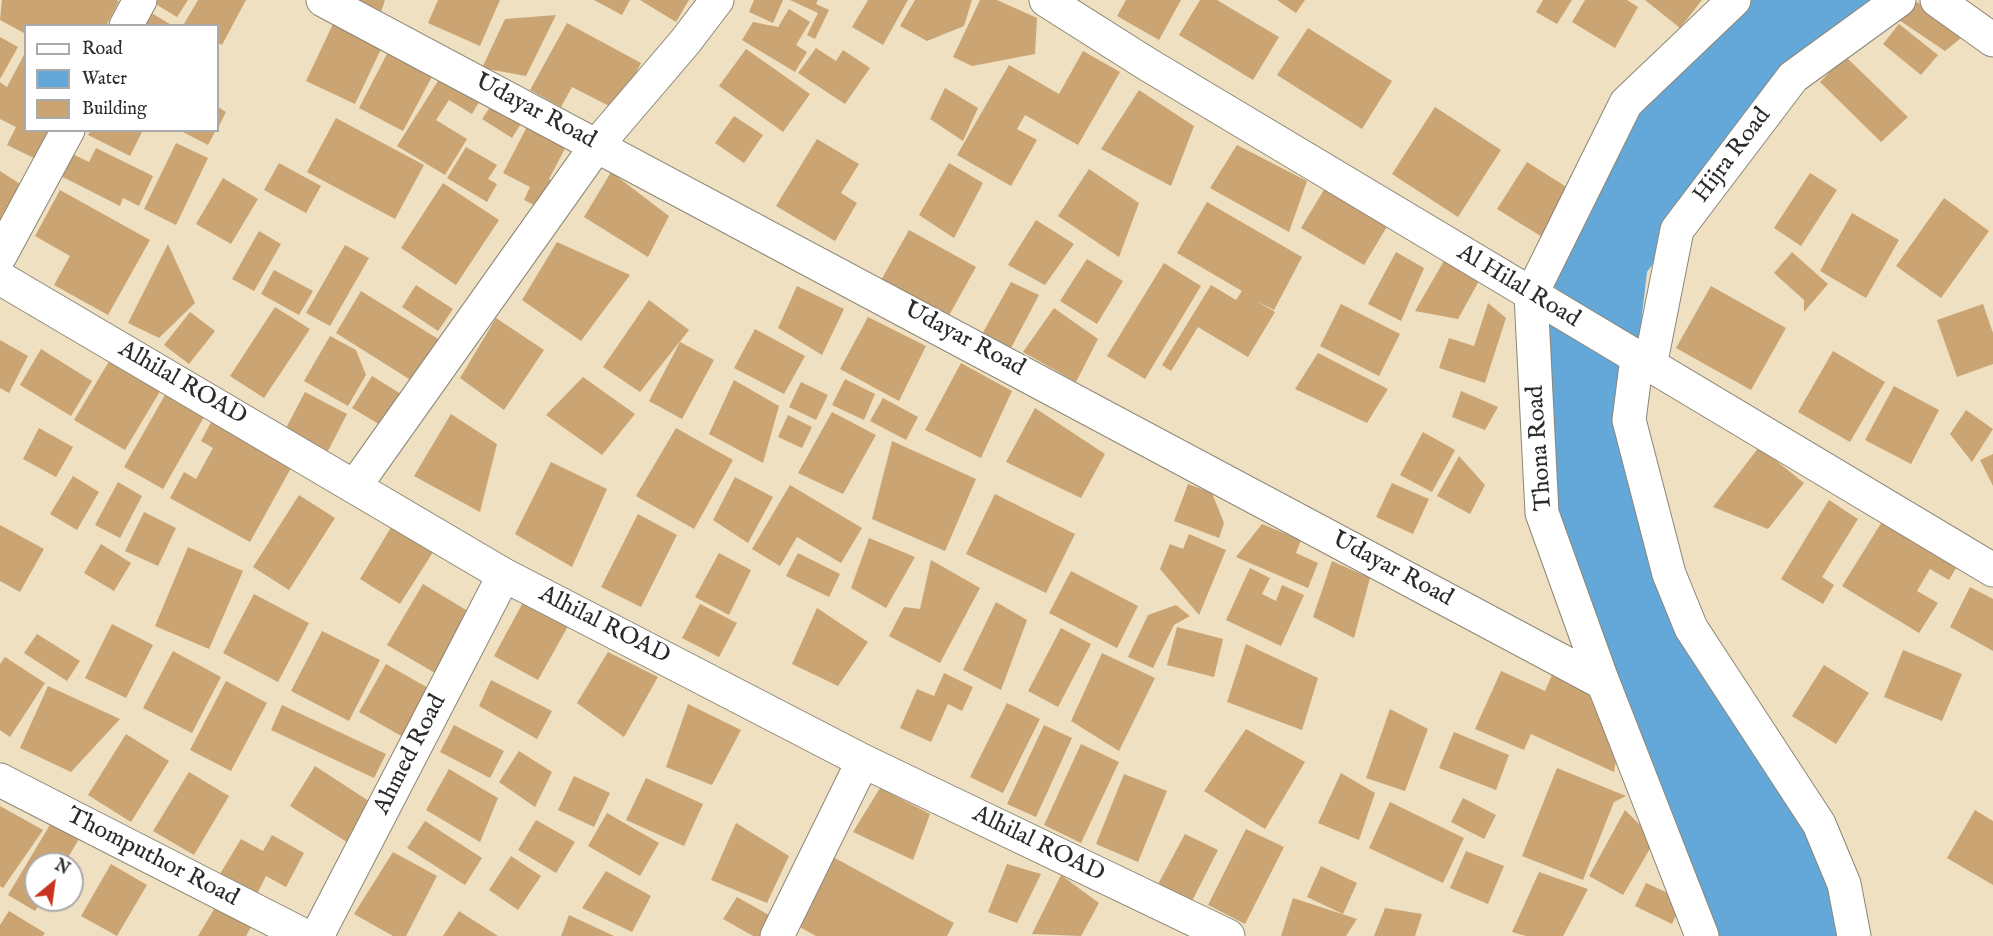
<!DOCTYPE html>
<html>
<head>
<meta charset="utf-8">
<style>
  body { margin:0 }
  #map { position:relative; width:1993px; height:936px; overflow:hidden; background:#eee0c0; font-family:"IM FELL English",serif }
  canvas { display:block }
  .legend { position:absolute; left:24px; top:24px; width:195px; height:108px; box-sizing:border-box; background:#fff; border:2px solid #aaa; margin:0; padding:8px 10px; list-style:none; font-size:18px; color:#2b2b2b }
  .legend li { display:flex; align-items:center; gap:12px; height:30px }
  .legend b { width:30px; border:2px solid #aaa }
  .north { position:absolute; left:24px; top:852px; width:60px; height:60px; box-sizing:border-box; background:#fff; border:2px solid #aaa; border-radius:50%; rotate:29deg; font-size:16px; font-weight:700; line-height:24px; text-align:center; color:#2b2b2b }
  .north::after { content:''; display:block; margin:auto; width:21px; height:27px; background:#c8321e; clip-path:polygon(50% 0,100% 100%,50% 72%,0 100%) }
</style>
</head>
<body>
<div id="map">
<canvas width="1993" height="936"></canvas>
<ul class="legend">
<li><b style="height:8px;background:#fff"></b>Road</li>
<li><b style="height:16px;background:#63a8d9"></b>Water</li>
<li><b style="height:16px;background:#cba474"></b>Building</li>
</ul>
<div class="north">N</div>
</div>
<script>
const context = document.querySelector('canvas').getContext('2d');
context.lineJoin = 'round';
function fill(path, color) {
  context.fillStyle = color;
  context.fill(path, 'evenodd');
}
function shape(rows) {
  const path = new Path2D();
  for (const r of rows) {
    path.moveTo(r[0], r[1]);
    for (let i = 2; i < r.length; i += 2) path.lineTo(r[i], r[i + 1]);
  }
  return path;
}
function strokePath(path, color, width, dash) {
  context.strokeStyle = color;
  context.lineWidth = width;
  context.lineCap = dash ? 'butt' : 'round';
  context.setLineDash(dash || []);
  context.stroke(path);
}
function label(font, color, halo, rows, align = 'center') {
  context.font = font + ' "IM FELL English",serif';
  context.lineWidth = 5;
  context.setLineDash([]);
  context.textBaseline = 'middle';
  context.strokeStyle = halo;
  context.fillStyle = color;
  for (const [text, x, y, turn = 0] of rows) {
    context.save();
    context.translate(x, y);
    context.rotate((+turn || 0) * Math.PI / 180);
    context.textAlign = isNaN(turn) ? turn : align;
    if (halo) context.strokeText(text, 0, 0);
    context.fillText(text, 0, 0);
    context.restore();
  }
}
fill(shape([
  [1736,0,1899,0,1822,55,1677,230,1647,272,1637,358,1649,501,1854,936,1702,936,1542,513,1531,295,1633,355,1541,275,1619,118]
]), '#63a8d9');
fill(shape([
  [2,0,116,0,119,1,106,26,26,26,26,34,0,20],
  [149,0,188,0,177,17],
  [198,0,246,0,222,45,218,43,218,26,184,24],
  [352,0,385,0,381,12],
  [438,0,500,0,480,46,428,23],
  [594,0,630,0,622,15],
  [640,0,689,0,676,22],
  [754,0,783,0,773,23,749,12],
  [790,0,818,0,816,4,829,10,815,39,807,35,818,13],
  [868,0,908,0,883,45,852,27],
  [915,0,972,0,964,26,927,41,900,26],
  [980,0,997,0,1037,18,1035,54,972,66,953,57],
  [1126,0,1181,0,1159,40,1117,16],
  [1200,0,1217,0,1279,37,1253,80,1179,35],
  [1277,0,1305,0,1296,13],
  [1543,0,1572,0,1557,24,1536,12],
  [1585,0,1627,0,1638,7,1615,48,1572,22],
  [1645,0,1702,0,1680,28],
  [1917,2,1966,34,1945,51,1896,18],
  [145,9,173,26,136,26],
  [789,9,810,22,796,45,807,52,795,72,742,40,753,22,778,27],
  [556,15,526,76,482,68,505,19],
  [334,22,383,45,355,104,306,81],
  [567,23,641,63,617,110,572,87,561,107,530,90],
  [1899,24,1938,55,1921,75,1883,44],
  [1308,28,1392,81,1362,129,1277,75],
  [0,37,18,47,0,79],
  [816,48,836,61,843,50,870,68,845,104,798,73],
  [746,49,810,94,783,132,719,86],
  [389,50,434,73,403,131,359,108],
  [26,51,26,130,55,130,40,161,7,145,16,127,0,119,0,82,7,87],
  [1083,51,1120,72,1078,145,1025,115,1017,129,1037,140,1011,186,957,155,1009,65,1059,94],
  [1845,56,1908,117,1881,142,1820,82],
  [443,73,482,97,472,114,449,100,436,120,467,139,445,175,397,146],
  [945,88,978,108,963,141,930,119],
  [1139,90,1194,126,1171,186,1101,149],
  [494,101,524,119,512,138,482,119],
  [218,107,226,112,218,128],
  [1435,107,1501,150,1458,217,1392,174],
  [734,116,763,135,744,163,715,143],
  [532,117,571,137,549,179,556,183,542,209,524,200,530,187,503,173],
  [336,118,424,165,395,219,307,172],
  [91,130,143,130,130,156,88,135],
  [179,130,216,130,208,145],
  [817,139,859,164,841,193,857,203,835,241,776,206],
  [176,143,208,158,176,225,144,209],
  [1237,145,1307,181,1289,232,1210,188],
  [466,147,497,165,488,179,497,184,487,202,447,178],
  [96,148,153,176,139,206,123,198,120,206,51,171,62,149,89,162],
  [1527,162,1576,193,1547,240,1497,209],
  [279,163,321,186,306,213,264,190],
  [949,163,983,183,954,238,919,215],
  [1089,169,1139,203,1119,257,1058,216],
  [0,171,31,191,0,223],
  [611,172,669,216,648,257,584,217],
  [1810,173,1837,190,1801,246,1774,228],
  [223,178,258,199,231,244,196,224],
  [443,183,499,220,456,285,401,248],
  [1325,188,1388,225,1364,265,1301,228],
  [60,190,150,240,108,315,54,285,70,256,35,236],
  [1944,198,1989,231,1941,298,1896,266],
  [1207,202,1302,257,1274,310,1257,301,1275,312,1248,357,1198,327,1171,371,1162,365,1211,285,1236,300,1242,291,1177,253],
  [1852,213,1899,240,1866,298,1820,271],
  [1036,220,1074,244,1045,285,1008,265],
  [909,230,976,267,947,319,880,282],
  [259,231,281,244,254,291,232,279],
  [557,242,630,275,581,341,522,300],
  [168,244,195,303,159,338,128,323],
  [345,245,369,258,330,326,306,313],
  [1396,252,1424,268,1401,321,1368,304],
  [1792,252,1828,284,1804,312,1804,300,1774,273],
  [1087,259,1123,281,1097,324,1060,301],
  [1445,259,1480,279,1458,319,1415,311],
  [1164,263,1201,286,1145,379,1107,356],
  [274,270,313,291,299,315,261,294],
  [1011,282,1039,295,1011,348,981,336],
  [416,285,453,309,438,331,402,307],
  [797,286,844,309,822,355,778,328],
  [1711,286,1786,328,1751,390,1676,348],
  [361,291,443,342,417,384,336,333],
  [649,300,689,330,640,392,603,367],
  [1488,303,1506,318,1485,383,1439,368,1449,338,1474,346],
  [1341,304,1400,334,1379,376,1320,346],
  [1983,304,1993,333,1993,364,1957,377,1937,320],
  [275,307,310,329,264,398,230,376],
  [1054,308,1098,339,1076,382,1023,352],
  [190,312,215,331,189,364,164,345],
  [868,317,926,346,899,401,840,369],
  [496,318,544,350,504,410,460,378],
  [755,329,805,356,784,394,734,368],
  [330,336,356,350,366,375,348,406,304,381],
  [0,340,28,356,9,393,0,388],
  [680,342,714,360,682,419,649,401],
  [41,349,92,381,71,416,20,385],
  [1833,351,1885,382,1850,442,1798,412],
  [1318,353,1388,389,1367,423,1295,389],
  [111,358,162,388,125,450,74,420],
  [961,363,1012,391,981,458,925,430],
  [372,376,406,397,387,429,352,408],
  [583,377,635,414,602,455,546,415],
  [845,379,875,394,864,420,832,405],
  [734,380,779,406,763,463,709,434],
  [801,382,828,395,816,420,789,407],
  [1894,386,1939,410,1911,464,1865,440],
  [169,388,208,410,163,489,124,467],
  [1461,391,1498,407,1485,430,1452,417],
  [305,392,347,414,328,451,286,428],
  [883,398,918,417,906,440,870,421],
  [1035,408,1105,454,1081,498,1006,462],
  [1966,410,1993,429,1972,462,1950,434],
  [832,412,876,435,843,494,798,473],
  [451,414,497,444,480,512,414,476],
  [215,415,296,459,250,542,170,498,184,472,196,479,213,448,201,441],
  [788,415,812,427,802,448,778,437],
  [39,428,73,447,56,477,23,459],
  [676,428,733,460,694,529,636,496],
  [1423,432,1455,450,1432,492,1400,475],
  [892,441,976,479,945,551,872,519],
  [1759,447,1804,483,1768,529,1713,507],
  [1993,454,1993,486,1980,460],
  [1459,456,1485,485,1470,514,1437,496],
  [551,462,607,489,572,567,515,534],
  [73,476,99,492,77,530,50,514],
  [735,477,773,497,748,543,713,520],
  [118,482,142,496,120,538,95,525],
  [1392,483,1429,499,1413,534,1376,517],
  [1188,484,1212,493,1224,523,1219,538,1174,521],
  [790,485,862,528,841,563,797,537,780,566,752,549],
  [995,494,1075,534,1046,593,966,554],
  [299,495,335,518,289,590,253,567],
  [1829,500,1858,519,1822,577,1834,585,1823,604,1781,579],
  [144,512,176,528,158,566,125,551],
  [638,514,677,535,641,607,601,587],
  [1883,520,1958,565,1949,580,1930,569,1917,591,1938,603,1919,633,1842,586],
  [393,524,435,549,400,604,360,579],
  [1262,524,1301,540,1296,553,1318,563,1308,588,1236,557],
  [0,525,44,549,20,592,0,581],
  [1189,534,1226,550,1199,615,1160,569,1170,544,1183,549],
  [869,538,915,557,886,608,851,588],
  [101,544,131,563,114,591,84,573],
  [188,547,243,571,209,649,155,626],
  [719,553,751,570,729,615,695,597],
  [798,553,840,574,829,597,786,576],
  [931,560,980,588,940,663,889,636,904,607,920,609],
  [1332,561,1370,578,1354,638,1313,617],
  [1250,568,1270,578,1262,594,1276,601,1282,585,1304,595,1281,646,1226,620],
  [1071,571,1138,606,1117,648,1049,613],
  [423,584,471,613,435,673,387,645],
  [1970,587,1993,599,1993,651,1950,627],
  [254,594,309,623,278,682,223,653],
  [527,595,572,619,538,680,494,656],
  [996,602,1027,620,1001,690,963,670],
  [700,604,737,623,719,657,682,638],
  [1176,605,1190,616,1174,625,1153,668,1128,657,1148,615],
  [817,608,868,642,838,686,792,664],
  [112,624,153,645,126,698,85,678],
  [1177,627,1223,639,1214,677,1167,665],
  [1061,628,1091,644,1058,707,1028,691],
  [322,631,380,660,349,721,291,691],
  [37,634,80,661,67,681,24,653],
  [1246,644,1318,678,1302,730,1227,702],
  [1903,650,1962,674,1942,721,1884,697],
  [173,651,221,677,192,733,143,708],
  [608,652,658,677,624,737,577,703],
  [1102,653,1155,678,1119,751,1071,721],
  [5,657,45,683,10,737,0,730,0,664],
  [386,664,437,693,410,741,359,712],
  [1824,665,1869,693,1836,744,1792,716],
  [1501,671,1545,691,1553,673,1584,684,1617,755,1614,772,1531,734,1524,750,1475,729],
  [944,673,973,687,962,711,948,704,931,742,900,728,917,689,934,696],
  [491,680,552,711,537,739,479,706],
  [226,681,267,703,231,771,190,750],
  [48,686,120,719,71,772,20,748],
  [1007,703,1040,719,1003,793,970,777],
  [688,704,741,730,712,785,666,767],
  [282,705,386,754,374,778,271,730],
  [1390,709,1428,729,1405,791,1366,778],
  [454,725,504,751,490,778,440,752],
  [1044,725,1072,738,1036,817,1007,804],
  [1246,729,1305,762,1265,829,1204,791],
  [1454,732,1509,755,1496,790,1439,768],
  [126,734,169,761,131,822,88,795],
  [1081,744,1119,762,1081,843,1044,825],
  [519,751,552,772,535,807,499,782],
  [315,766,375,805,350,844,290,806],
  [1557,768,1626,796,1614,802,1583,880,1522,856],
  [449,769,498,798,480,842,426,810],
  [189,772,229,796,194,855,153,831],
  [1341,773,1375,793,1359,840,1318,823],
  [1124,774,1167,791,1138,862,1096,844],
  [574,776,610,793,594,827,558,810],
  [646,778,703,804,684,846,626,820],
  [880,788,930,814,913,860,853,832],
  [1463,798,1496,815,1484,839,1451,822],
  [1390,802,1464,838,1443,883,1369,848],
  [0,806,43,830,3,888,0,886],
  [1625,810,1655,840,1623,895,1589,876],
  [1975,810,1993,821,1993,885,1947,858],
  [607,813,659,843,640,876,588,846],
  [54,818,82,834,64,864,36,864,36,900,42,900,35,911,8,895],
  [536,820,575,842,556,873,518,850],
  [425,821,482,858,465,885,407,848],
  [736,823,789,856,767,903,711,880],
  [1246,829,1284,847,1245,924,1208,905],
  [1185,834,1218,850,1190,905,1157,886],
  [272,835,304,853,286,887,266,876,257,894,220,874,241,839,263,851],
  [1466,851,1504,866,1488,904,1450,888],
  [393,852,437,876,406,936,393,936,354,914],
  [511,856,541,876,518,910,489,890],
  [833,857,954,923,947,936,816,936,796,925],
  [111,864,147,885,117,936,81,916],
  [1007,864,1041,874,1017,923,988,912],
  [1321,866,1357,883,1343,914,1307,897],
  [606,871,651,896,632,932,582,908],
  [1539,872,1588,889,1563,936,1526,936,1512,932],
  [1061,875,1099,903,1081,936,1032,934],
  [1646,883,1683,900,1672,924,1635,906],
  [737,897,776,919,766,936,753,936,723,919],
  [1293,898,1348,916,1357,919,1346,936,1281,936],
  [216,906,251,927,246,936,198,936],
  [1385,908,1422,914,1415,936,1374,936],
  [9,911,45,933,43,936,0,936,0,925],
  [459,911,498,936,443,936],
  [569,915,614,936,561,936]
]), '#cba474');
const street = shape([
  [323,0,1603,683],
  [1046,0,1147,64,1993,570],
  [1937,0,1993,40],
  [126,26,140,0],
  [0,256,68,130],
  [0,278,504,575,863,761,1228,936],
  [1637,358,1629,420,1669,574,1691,628,1819,824,1844,884,1854,936],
  [1650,366,1677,230,1793,77,1899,0],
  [355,486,597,145,685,42,717,0],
  [0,780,305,936],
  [317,936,504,575],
  [777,936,863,761],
  [1702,936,1601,677,1542,513,1531,295,1626,103,1734,0]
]);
strokePath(street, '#8c8676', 35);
strokePath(street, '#fff', 33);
label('24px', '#2b2b2b', '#fff', [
  ["Udayar Road",535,112,28],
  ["Hijra Road",1733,156,-53],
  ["Al Hilal Road",1518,287,31],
  ["Udayar Road",964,340,28],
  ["Alhilal ROAD",182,384,30],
  ["Thona Road",1541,448,-94],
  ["Udayar Road",1392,570,28],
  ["Alhilal ROAD",604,626,27],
  ["Ahmed Road",411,755,-63],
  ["Alhilal ROAD",1038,845,26],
  ["Thomputhor Road",152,858,27]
]);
</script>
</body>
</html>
